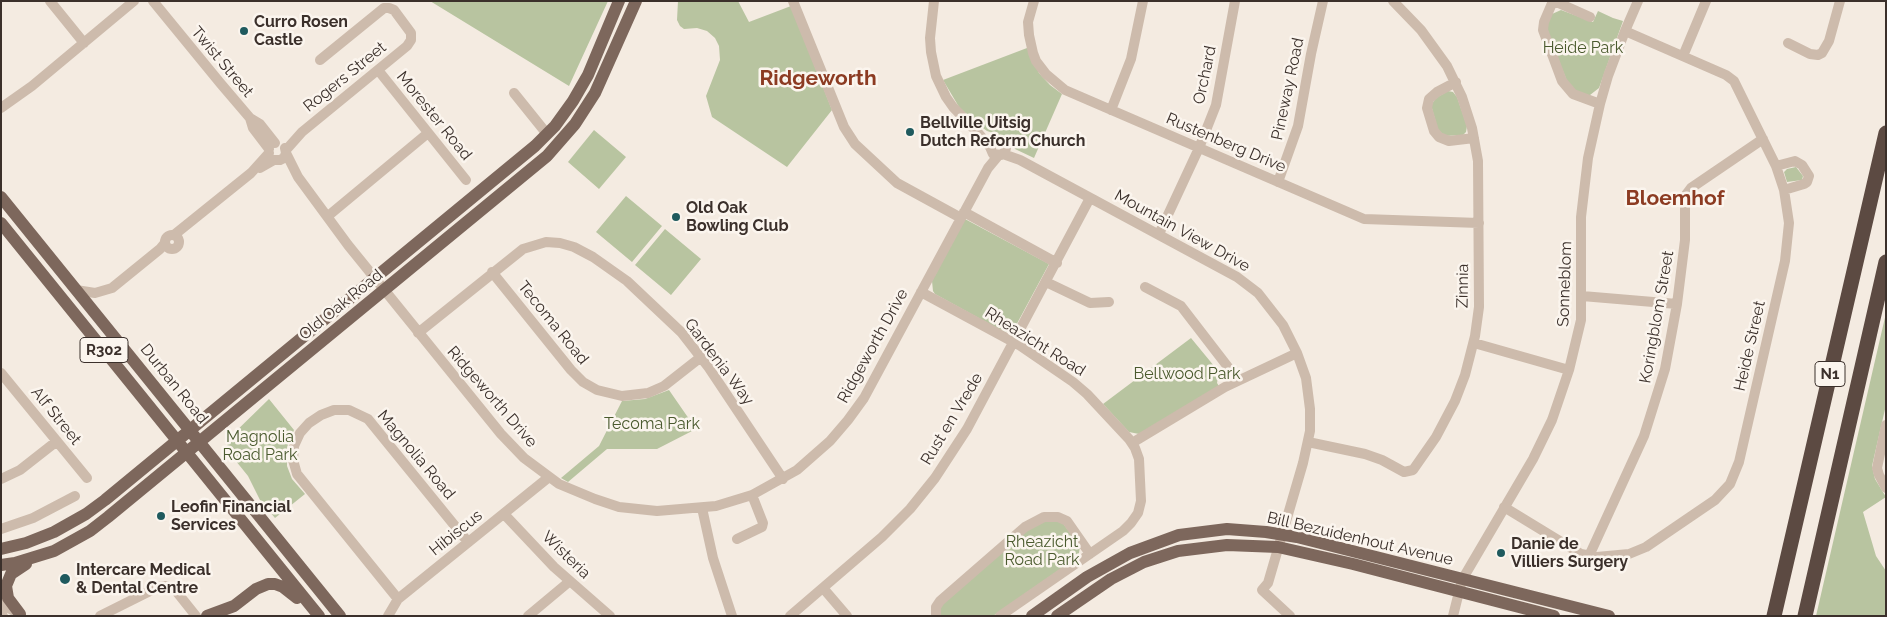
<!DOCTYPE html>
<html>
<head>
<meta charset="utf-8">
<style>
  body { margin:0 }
  #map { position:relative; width:1887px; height:617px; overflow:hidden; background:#f4ebe1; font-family:Raleway,sans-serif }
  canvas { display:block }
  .frame { position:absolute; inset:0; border:2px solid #3b302b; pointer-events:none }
</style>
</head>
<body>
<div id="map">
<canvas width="1887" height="617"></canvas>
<div class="frame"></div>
</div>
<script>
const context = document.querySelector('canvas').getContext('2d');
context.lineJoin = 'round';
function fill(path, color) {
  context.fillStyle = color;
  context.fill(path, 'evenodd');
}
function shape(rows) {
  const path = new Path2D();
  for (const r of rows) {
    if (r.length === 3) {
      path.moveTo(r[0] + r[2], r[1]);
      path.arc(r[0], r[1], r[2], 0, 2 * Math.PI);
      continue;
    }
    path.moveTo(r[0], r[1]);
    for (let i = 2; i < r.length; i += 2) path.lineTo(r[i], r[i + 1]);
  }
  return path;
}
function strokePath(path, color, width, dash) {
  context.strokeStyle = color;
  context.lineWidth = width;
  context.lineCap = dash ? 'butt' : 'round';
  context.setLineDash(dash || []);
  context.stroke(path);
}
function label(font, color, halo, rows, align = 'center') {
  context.font = font + ' Raleway,sans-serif';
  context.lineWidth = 5;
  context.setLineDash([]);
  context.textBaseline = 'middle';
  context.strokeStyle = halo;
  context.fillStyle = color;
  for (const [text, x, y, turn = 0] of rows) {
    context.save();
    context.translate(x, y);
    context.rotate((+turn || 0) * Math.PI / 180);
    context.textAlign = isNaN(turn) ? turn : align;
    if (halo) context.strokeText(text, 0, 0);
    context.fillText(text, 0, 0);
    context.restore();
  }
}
fill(shape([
  [430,1,608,1,569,86],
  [678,1,738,1,749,22,791,6,832,110,787,167,712,117,706,96,720,60,719,46,715,38,707,31,697,28,684,29,680,26,677,20],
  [1561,10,1593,22,1598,11,1613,18,1623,21,1599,88,1590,95,1587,95,1576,91,1567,81,1549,36,1547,25,1552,14],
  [1027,48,1039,73,1050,85,1062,94,1034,158,1015,149,1005,137,987,131,975,122,959,107,943,80],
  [1448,91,1453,92,1457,97,1467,126,1466,132,1463,135,1445,136,1438,130,1431,105,1436,98],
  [594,130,626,157,599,189,568,162],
  [1796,167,1803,176,1802,180,1787,182,1784,172,1787,169],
  [626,196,662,226,632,262,596,232],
  [965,219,1049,264,1013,331,1004,332,935,294,933,291,932,281],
  [665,229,701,259,671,295,635,265],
  [1886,313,1886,405,1872,466,1875,479,1886,497,1863,512,1876,556,1886,571,1886,616,1816,616],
  [1191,338,1219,372,1217,383,1219,386,1139,434,1129,432,1103,404],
  [669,390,696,429,657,449,607,449,568,482,561,478,599,446,622,401,645,399],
  [269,399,294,430,287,447,287,466,292,479,305,494,275,518,260,500,248,476,227,450,228,439],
  [1045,521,1062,522,1080,546,1079,553,1075,559,993,616,941,616,941,605,1029,529]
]), '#b8c4a0');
strokePath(shape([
  [50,1,84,43],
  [153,1,221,84,250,118,260,124,275,143],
  [793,1,844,127,855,144,897,183,961,218],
  [934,1,930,38,931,52,936,76,946,97,953,107,979,134,990,147,993,154,1001,155,1005,152,1006,148,1004,142,999,140,994,141,990,147],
  [1034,1,1028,22,1029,35,1033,53,1036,61,1046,74,1065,90,1364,219,1479,223],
  [1553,1,1544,22,1543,30,1562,81,1573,94,1600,104],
  [1554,1,1590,17],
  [1788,43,1810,54,1818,55,1822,53,1829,41,1840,1],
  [1683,56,1706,1],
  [378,70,466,180],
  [1456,82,1437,92,1429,99,1427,108,1434,131,1439,137,1449,141,1474,138],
  [514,93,547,134],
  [1,108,32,86,134,1],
  [1111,110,1131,59,1143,1],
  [250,118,253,128,269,149],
  [286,150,302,132,407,46,411,40,411,33,394,10,389,8,384,8,320,60],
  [286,153,298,177,348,245,501,434,524,458,559,484,595,499,619,507,657,511,716,506,752,495,797,470,830,441,848,420,864,398,988,168,998,156],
  [1003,154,1020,160,1237,277,1258,293,1283,325,1297,353,1306,378,1310,409,1310,431,1303,463,1268,583,1262,590,1290,616],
  [1776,166,1795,161,1802,165,1809,176,1807,182,1804,184,1784,190],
  [260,168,274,160,280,160,284,158,286,153,285,148],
  [1278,182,1298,126,1311,54,1323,1],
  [964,212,1057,263],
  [328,216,428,133],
  [1159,234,1199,148,1216,105,1235,1],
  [174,235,251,173,269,153],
  [172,242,7],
  [492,272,571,370,583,382,597,390,622,396,648,393,664,386,701,357],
  [1046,282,1090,303,1109,302],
  [1145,287,1181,306,1238,380],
  [76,290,95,293,112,288,160,249,165,243],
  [921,292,1019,345,1073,382,1087,394,1129,439,1135,448,1139,459,1141,501,1138,513,1131,523,1123,531,1000,616],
  [1582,296,1677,304],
  [418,333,523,249,546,242,560,243,574,247,593,257,627,281,681,332,709,368,783,479],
  [1474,343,1569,370],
  [1,373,87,478],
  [1886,425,1877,468,1879,475,1886,488],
  [1308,442,1365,454,1382,460,1404,472,1413,470,1436,437,1455,401,1465,375,1475,336,1479,307,1478,161,1472,128,1462,97,1447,66,1421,30,1393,1],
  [1132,443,1225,387,1297,353],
  [1,479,20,470,57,441],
  [1504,507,1581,554,1597,557,1629,554,1646,547,1715,500,1730,484,1739,462,1785,261,1789,223,1784,190,1776,166,1734,81,1726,75,1625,31],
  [702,508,713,558,732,616],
  [504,514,554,567,610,616],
  [1,529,33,518,75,496],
  [737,539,762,527,763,523,752,495],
  [1589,556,1644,436,1665,369,1677,304,1685,240,1685,196,1691,188,1763,139],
  [823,588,847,616],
  [398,599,297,474,293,460,294,446,300,433,309,423,321,415,334,410,349,410,368,419,468,542],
  [1,604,18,613],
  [1,615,3,616],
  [100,616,158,587,166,586,176,591,196,616],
  [388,616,398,599,549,477],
  [528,616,570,581],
  [790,616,882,537,910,509,935,478,967,429,1090,198],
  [936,616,936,607,940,601,1025,527,1044,517,1058,517,1067,521,1090,554],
  [1453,616,1462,580,1533,459,1552,420,1569,370,1581,320,1581,217,1588,158,1600,104,1608,76,1625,31,1638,1]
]), '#cdbbac', 10);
strokePath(shape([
  [1,197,340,616],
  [1,223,319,616],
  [1,549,26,543,54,532,86,514,105,500,535,146,555,126,573,101,588,75,619,1],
  [1,565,15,563,54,551,90,531,108,517,547,156,575,124,595,93,636,1],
  [20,614,8,598,6,586,11,574,26,564],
  [207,616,234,606,256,589,268,584,275,584,283,587,297,598],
  [1032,616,1087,577,1130,553,1179,535,1227,529,1266,532,1297,537,1609,616],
  [1057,616,1111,579,1144,562,1178,551,1227,545,1278,547,1353,564,1554,616]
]), '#7d675c', 12);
strokePath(shape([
  [1774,616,1886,133],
  [1805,616,1886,262]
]), '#5c4a42', 15);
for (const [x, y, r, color] of [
  [244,31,5,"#1f5a5e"],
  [910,132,5,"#1f5a5e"],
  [676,217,5,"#1f5a5e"],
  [161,516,5,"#1f5a5e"],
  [1501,553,5,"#1f5a5e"],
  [65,579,6,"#1f5a5e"]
]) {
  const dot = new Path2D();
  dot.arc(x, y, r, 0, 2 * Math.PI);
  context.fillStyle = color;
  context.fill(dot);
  strokePath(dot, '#fbf5ee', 2);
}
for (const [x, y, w] of [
  [104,350,48],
  [1830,374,30]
]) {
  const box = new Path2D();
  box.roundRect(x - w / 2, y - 12.5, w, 25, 4);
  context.fillStyle = '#fbf5ee';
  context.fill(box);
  strokePath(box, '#3b302b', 1);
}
label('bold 15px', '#3b302b', null, [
  ["R302",104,350],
  ["N1",1830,374]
]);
label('bold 16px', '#3b302b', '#fbf5ee', [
  ["Curro Rosen",254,22],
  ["Castle",254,40],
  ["Bellville Uitsig",920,123],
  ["Dutch Reform Church",920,141],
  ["Old Oak",686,208],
  ["Bowling Club",686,226],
  ["Leofin Financial",171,507],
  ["Services",171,525],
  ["Danie de",1511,544],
  ["Villiers Surgery",1511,562],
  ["Intercare Medical",76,570],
  ["& Dental Centre",76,588]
], 'left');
label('16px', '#4a5a2e', '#fbf5ee', [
  ["Heide Park",1583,48],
  ["Bellwood Park",1187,374],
  ["Tecoma Park",652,424],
  ["Magnolia",260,437],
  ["Road Park",260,455],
  ["Rheazicht",1042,542],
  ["Road Park",1042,560]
]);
label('16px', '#3b302b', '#fbf5ee', [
  ["Twist Street",222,62,50],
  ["Orchard",1205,75,-78],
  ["Rogers Street",345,77,-39],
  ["Pineway Road",1288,89,-78],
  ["Morester Road",434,116,51],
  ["Rustenberg Drive",1226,143,23],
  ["Mountain View Drive",1182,231,29],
  ["Sonneblom",1565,284,-88],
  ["Zinnia",1463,286,-89],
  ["Old Oak Road",341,305,-39],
  ["Koringblom Street",1657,317,-80],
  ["Tecoma Road",553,323,51],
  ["Rheazicht Road",1035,342,32],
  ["Ridgeworth Drive",873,346,-61],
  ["Heide Street",1750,346,-77],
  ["Gardenia Way",719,362,53],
  ["Durban Road",174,384,51],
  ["Ridgeworth Drive",492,397,49],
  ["Alf Street",56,416,51],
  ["Rust en Vrede",952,419,-59],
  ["Magnolia Road",416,455,50],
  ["Hibiscus",456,533,-39],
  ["Bill Bezuidenhout Avenue",1360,539,13],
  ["Wisteria",566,555,44]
]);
label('bold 21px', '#8c3b22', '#fbf5ee', [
  ["Ridgeworth",818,79],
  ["Bloemhof",1675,199]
]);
</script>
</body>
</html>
